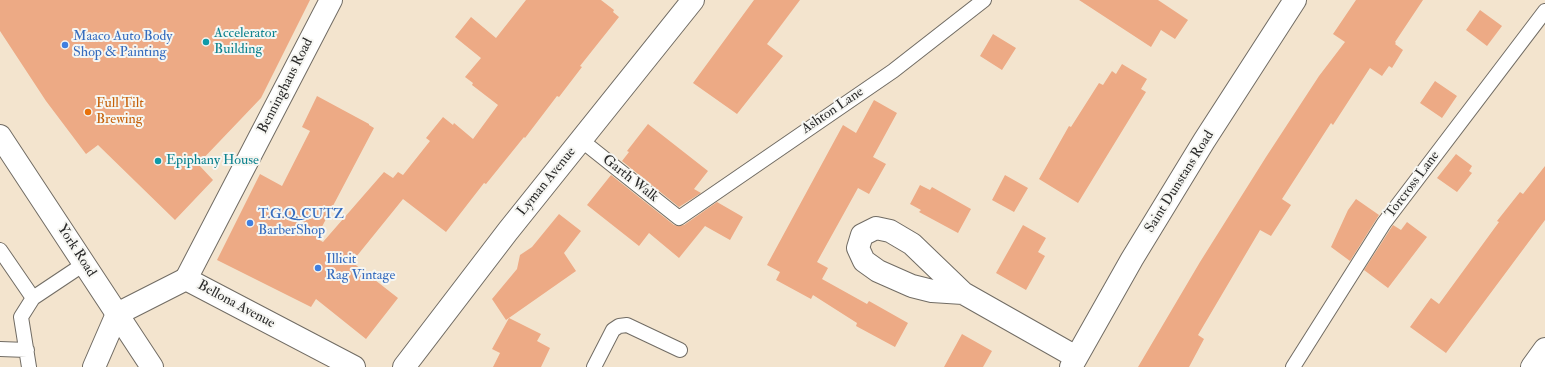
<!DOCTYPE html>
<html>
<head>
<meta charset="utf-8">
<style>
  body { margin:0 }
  canvas { display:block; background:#f3e4ce }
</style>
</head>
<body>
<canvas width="1545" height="367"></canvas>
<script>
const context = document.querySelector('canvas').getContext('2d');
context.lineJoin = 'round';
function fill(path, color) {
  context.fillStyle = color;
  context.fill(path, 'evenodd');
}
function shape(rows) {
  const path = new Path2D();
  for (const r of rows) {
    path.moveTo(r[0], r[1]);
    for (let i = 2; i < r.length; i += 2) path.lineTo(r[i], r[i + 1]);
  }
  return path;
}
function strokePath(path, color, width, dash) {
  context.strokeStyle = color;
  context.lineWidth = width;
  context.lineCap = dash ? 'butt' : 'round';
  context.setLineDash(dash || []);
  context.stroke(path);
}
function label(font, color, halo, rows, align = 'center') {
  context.font = font + ' "IM FELL Double Pica",serif';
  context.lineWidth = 4;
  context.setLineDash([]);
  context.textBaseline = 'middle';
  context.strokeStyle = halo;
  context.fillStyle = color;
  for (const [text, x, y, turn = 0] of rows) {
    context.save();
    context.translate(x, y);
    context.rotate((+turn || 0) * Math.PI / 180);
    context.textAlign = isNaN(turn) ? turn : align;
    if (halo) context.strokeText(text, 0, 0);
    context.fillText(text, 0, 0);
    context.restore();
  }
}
fill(shape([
  [0,0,310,0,261,98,198,164,213,180,175,220,98,145,86,154,46,101,0,31],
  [526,0,601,0,614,10,613,12,619,17,580,66,582,67,559,97,557,96,525,138,524,137,486,184,484,183,446,232,403,199,352,262,398,298,366,339,316,299,311,307,217,260,260,174,282,186,310,131,302,127,317,96,369,124,369,125,374,128,316,238,323,242,384,172,393,178,398,172,403,175,430,141,426,138,443,117,453,125,454,123,473,139,498,105,472,85,473,83,465,77,481,58,455,37,471,17,496,38],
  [754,0,800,0,767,44,783,56,737,114,693,83],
  [1079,0,1158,0,1188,20,1175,39,1161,30,1151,47],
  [1356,0,1423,0,1395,42,1396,43,1395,44,1403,50,1392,68,1389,66,1382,76,1370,68,1333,125,1331,123,1282,199,1291,205,1271,236,1260,230,1198,335,1204,339,1189,367,1138,367,1200,262,1266,157,1319,76,1345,42,1333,34],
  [1480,10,1502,26,1487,46,1466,30],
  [993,34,1016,48,1002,70,980,56],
  [1122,64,1147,79,1141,89,1146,92,1078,203,1039,179,1069,126,1071,127,1099,83,1103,85,1112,71,1116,74],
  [1435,81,1457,96,1442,118,1420,103],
  [874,100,897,113,873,157,886,164,869,194,858,188,817,262,828,268,822,279,867,304,869,301,908,323,895,347,856,326,857,323,813,295,811,299,776,280,780,272,767,265,843,125,856,133],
  [648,124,708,171,694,189,701,193,679,207,622,161,629,152,627,151],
  [1456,154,1472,166,1469,171,1472,173,1457,192,1437,178],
  [1545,166,1545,220,1446,353,1410,327,1431,298,1439,304,1499,222,1497,221,1520,192,1523,194],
  [611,175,674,225,678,226,684,225,717,202,743,217,730,240,705,226,679,258,649,233,639,246,587,205],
  [1005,175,1028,188,1014,212,992,200],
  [920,185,930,190,932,187,971,209,958,233,919,212,921,210,910,204],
  [1356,199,1379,215,1350,261,1331,247,1348,210],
  [559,214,581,231,564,253,576,271,506,320,492,299,517,269,520,255,532,247],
  [1407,222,1427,237,1388,288,1364,270,1393,225,1401,230],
  [1023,225,1046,238,1038,252,1045,256,1026,290,996,273],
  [509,318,541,334,537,341,550,348,541,367,493,367,500,353,492,349],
  [962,334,992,351,983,367,944,367]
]), '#edaa85');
const lane = shape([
  [581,140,679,218,893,71,984,0],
  [0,250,33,298],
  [0,349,27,350],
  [29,367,21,317,33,298,84,264],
  [594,367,613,330,619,326,627,325,680,350],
  [1293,367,1384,223,1545,11]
]);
const street = shape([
  [186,279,331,0],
  [963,293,932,291,912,286,878,271,864,261,858,248,862,235,876,228,890,231,912,244,963,293,1076,357],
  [404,367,508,231,693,0],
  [1071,367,1132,259,1204,141,1295,0],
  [1532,367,1545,349]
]);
const secondary = shape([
  [94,367,117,314,186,279,354,367]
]);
const primary = shape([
  [0,136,152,367]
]);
strokePath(lane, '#716c64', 16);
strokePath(street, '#716c64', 24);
strokePath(secondary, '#716c64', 24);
strokePath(primary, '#716c64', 24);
strokePath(lane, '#fff', 14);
strokePath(street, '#fff', 22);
strokePath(secondary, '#fff', 22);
strokePath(primary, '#fff', 22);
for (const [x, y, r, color] of [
  [206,42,4,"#0f9aa8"],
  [65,45,4,"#3f7fe0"],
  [88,112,4,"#e8710a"],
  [158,161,4,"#0f9aa8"],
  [250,223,4,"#3f7fe0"],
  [318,268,4,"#3f7fe0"]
]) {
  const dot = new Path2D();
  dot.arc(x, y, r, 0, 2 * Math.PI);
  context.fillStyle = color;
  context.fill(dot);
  strokePath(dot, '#f6f6f2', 1.5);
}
label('14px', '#0d838f', '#f6f6f2', [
  ["Accelerator",214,34],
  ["Building",214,50],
  ["Epiphany House",166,161]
], 'left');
label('14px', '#366cbe', '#f6f6f2', [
  ["Maaco Auto Body",73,37],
  ["Shop & Painting",73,53],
  ["T.G.Q. CUTZ",258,215],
  ["BarberShop",258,231],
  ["Illicit",326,260],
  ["Rag Vintage",326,276]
], 'left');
label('14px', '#2b2b2b', '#f6f6f2', [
  ["Benninghaus Road",286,86,-63],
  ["Ashton Lane",833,111,-34],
  ["Garth Walk",630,179,38],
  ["Lyman Avenue",547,182,-51],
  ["Saint Dunstans Road",1180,182,-58],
  ["Torcross Lane",1413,185,-53],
  ["York Road",76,251,57],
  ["Bellona Avenue",236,305,28]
]);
label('14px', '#c56008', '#f6f6f2', [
  ["Full Tilt",96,104],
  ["Brewing",96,120]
], 'left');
</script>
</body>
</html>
